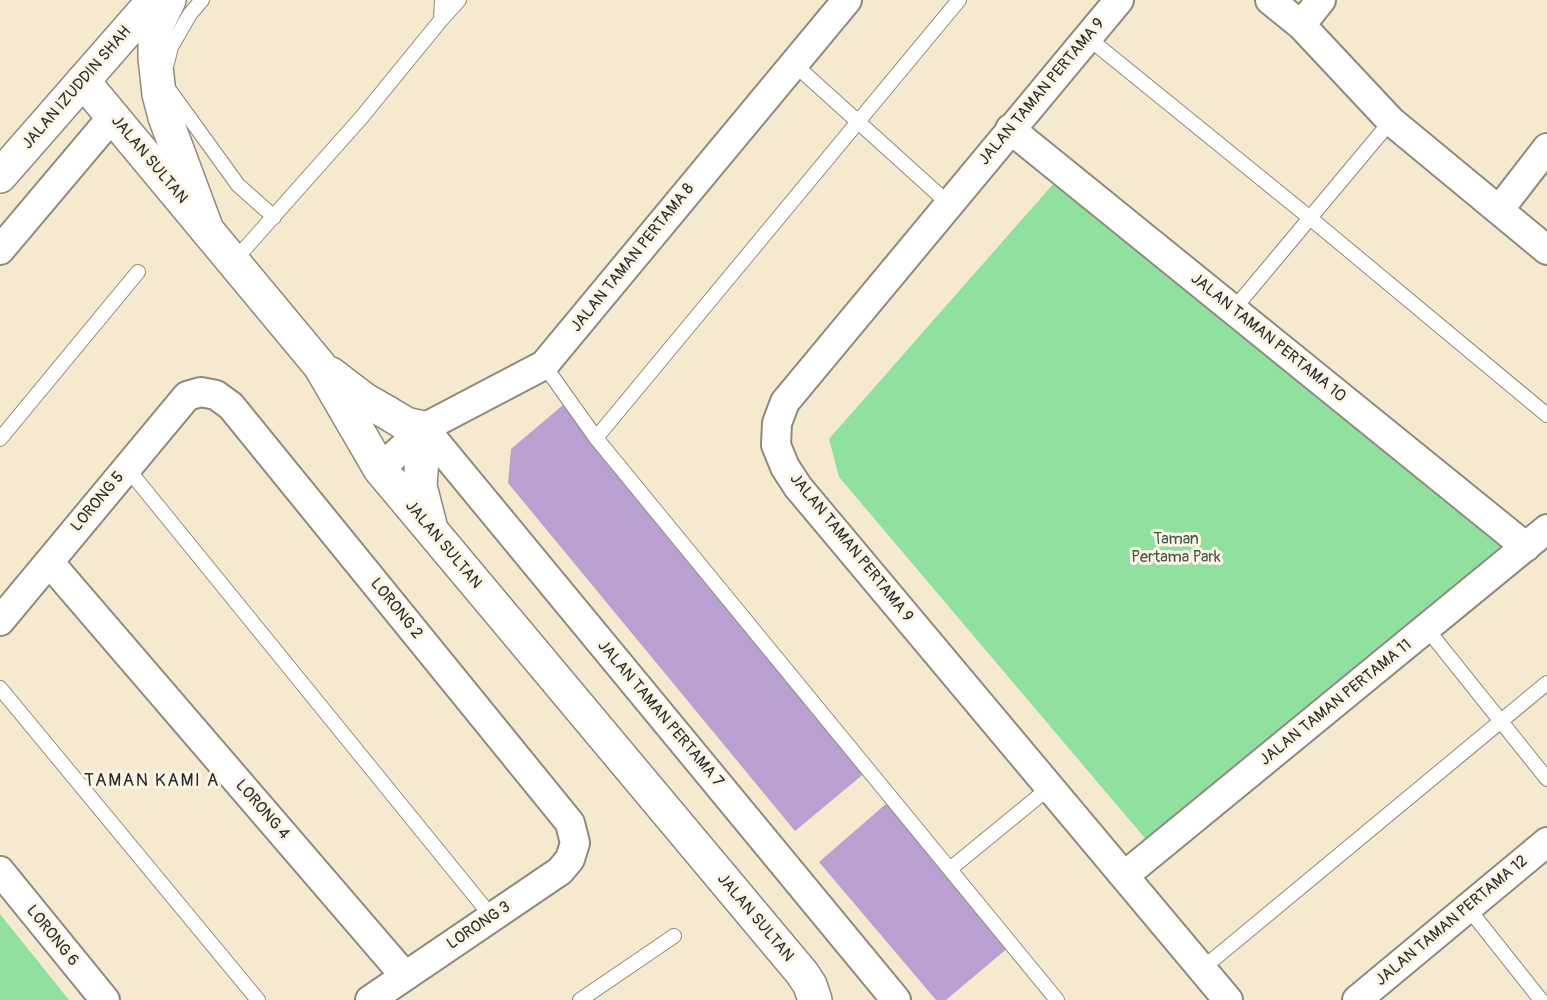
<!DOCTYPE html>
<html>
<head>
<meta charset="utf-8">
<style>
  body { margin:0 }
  canvas { display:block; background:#f5e9cf }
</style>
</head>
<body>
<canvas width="1547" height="1000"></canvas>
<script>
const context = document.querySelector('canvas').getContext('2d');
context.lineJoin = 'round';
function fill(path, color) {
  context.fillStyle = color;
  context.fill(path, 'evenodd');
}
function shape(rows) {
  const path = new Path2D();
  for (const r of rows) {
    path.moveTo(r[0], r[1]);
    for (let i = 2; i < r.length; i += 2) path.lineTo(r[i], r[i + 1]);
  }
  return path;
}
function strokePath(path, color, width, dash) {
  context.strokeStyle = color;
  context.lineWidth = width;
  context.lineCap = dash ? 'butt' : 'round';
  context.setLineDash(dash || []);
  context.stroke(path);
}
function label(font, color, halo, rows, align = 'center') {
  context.font = font + ' Pangolin,sans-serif';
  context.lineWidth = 6;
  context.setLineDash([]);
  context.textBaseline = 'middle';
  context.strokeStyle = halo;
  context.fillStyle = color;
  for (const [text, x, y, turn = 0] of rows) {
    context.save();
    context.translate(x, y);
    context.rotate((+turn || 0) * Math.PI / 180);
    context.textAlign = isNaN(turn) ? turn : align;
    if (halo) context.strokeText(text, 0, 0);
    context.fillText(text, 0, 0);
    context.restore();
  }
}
fill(shape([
  [1054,183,1509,547,1149,843,839,477,829,439],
  [0,914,69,1000,0,1000]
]), '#90e0a0');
fill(shape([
  [563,405,866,772,795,831,508,483,511,449],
  [887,803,1009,947,946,1000,936,1000,819,862]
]), '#b8a1d0');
const service = shape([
  [441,20,459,0],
  [1087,37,1310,218,1547,415],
  [167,63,171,47,190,14,202,0],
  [793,63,949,204],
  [170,91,238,185,274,217],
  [233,262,361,118,441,20,442,0],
  [1233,310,1391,121],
  [544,365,596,438,1057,1000],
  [596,438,959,0],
  [0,439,138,272],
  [127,468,492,917],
  [1427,629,1547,779],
  [0,688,258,1000],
  [950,869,1050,787],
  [1468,908,1541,1000],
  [1203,968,1547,683],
  [580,1000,674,936]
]);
const minor = shape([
  [1119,0,785,402,777,423,776,445,785,467,798,487,1228,1000],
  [1270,0,1301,25,1391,121,1547,250],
  [1301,25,1321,0],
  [1010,129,1526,547],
  [1499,210,1547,148],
  [0,250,113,116],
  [424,428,896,1000],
  [380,469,424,428,544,365,847,0],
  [49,562,405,976],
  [0,621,187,396,201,392,216,395,231,406,570,823,575,843,570,859,560,871,370,1000],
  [0,871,105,1000],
  [1124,876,1547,529],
  [1357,1000,1547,842]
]);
const tertiary = shape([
  [83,81,320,366,380,469,802,973,810,985,815,1000],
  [331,374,365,400,386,412,406,424,424,428,420,486,430,525]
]);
const secondary = shape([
  [169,0,155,29,155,58,159,94,165,117,207,230],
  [0,176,154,0]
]);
strokePath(service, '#908a7d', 16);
strokePath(minor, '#908a7d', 32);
strokePath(tertiary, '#908a7d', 36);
strokePath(secondary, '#908a7d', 36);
strokePath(service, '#fff', 14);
strokePath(minor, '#fff', 28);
strokePath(tertiary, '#fff', 33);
strokePath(secondary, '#fff', 33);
label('16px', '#2b2b2b', '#fcf5e5', [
  ["JALAN IZUDDIN SHAH",77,88,-49],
  ["JALAN TAMAN PERTAMA 9",1042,92,-50],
  ["JALAN SULTAN",149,160,50],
  ["JALAN TAMAN PERTAMA 8",633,258,-51],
  ["JALAN TAMAN PERTAMA 10",1268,338,39],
  ["LORONG 5",98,502,-50],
  ["JALAN SULTAN",443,545,50],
  ["JALAN TAMAN PERTAMA 9",851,548,51],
  ["LORONG 2",396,609,51],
  ["JALAN TAMAN PERTAMA 11",1336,703,-39],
  ["JALAN TAMAN PERTAMA 7",660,714,50],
  ["LORONG 4",262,810,49],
  ["JALAN SULTAN",755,918,50],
  ["JALAN TAMAN PERTAMA 12",1452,921,-40],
  ["LORONG 3",479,926,-34],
  ["LORONG 6",52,936,51]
]);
label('16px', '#445848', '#fcf5e5', [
  ["Taman",1176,540],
  ["Pertama Park",1176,558]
]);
context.letterSpacing = '1.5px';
label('18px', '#2b2b2b', '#fcf5e5', [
  ["TAMAN KAMI A",152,781]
]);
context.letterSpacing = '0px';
</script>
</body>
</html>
